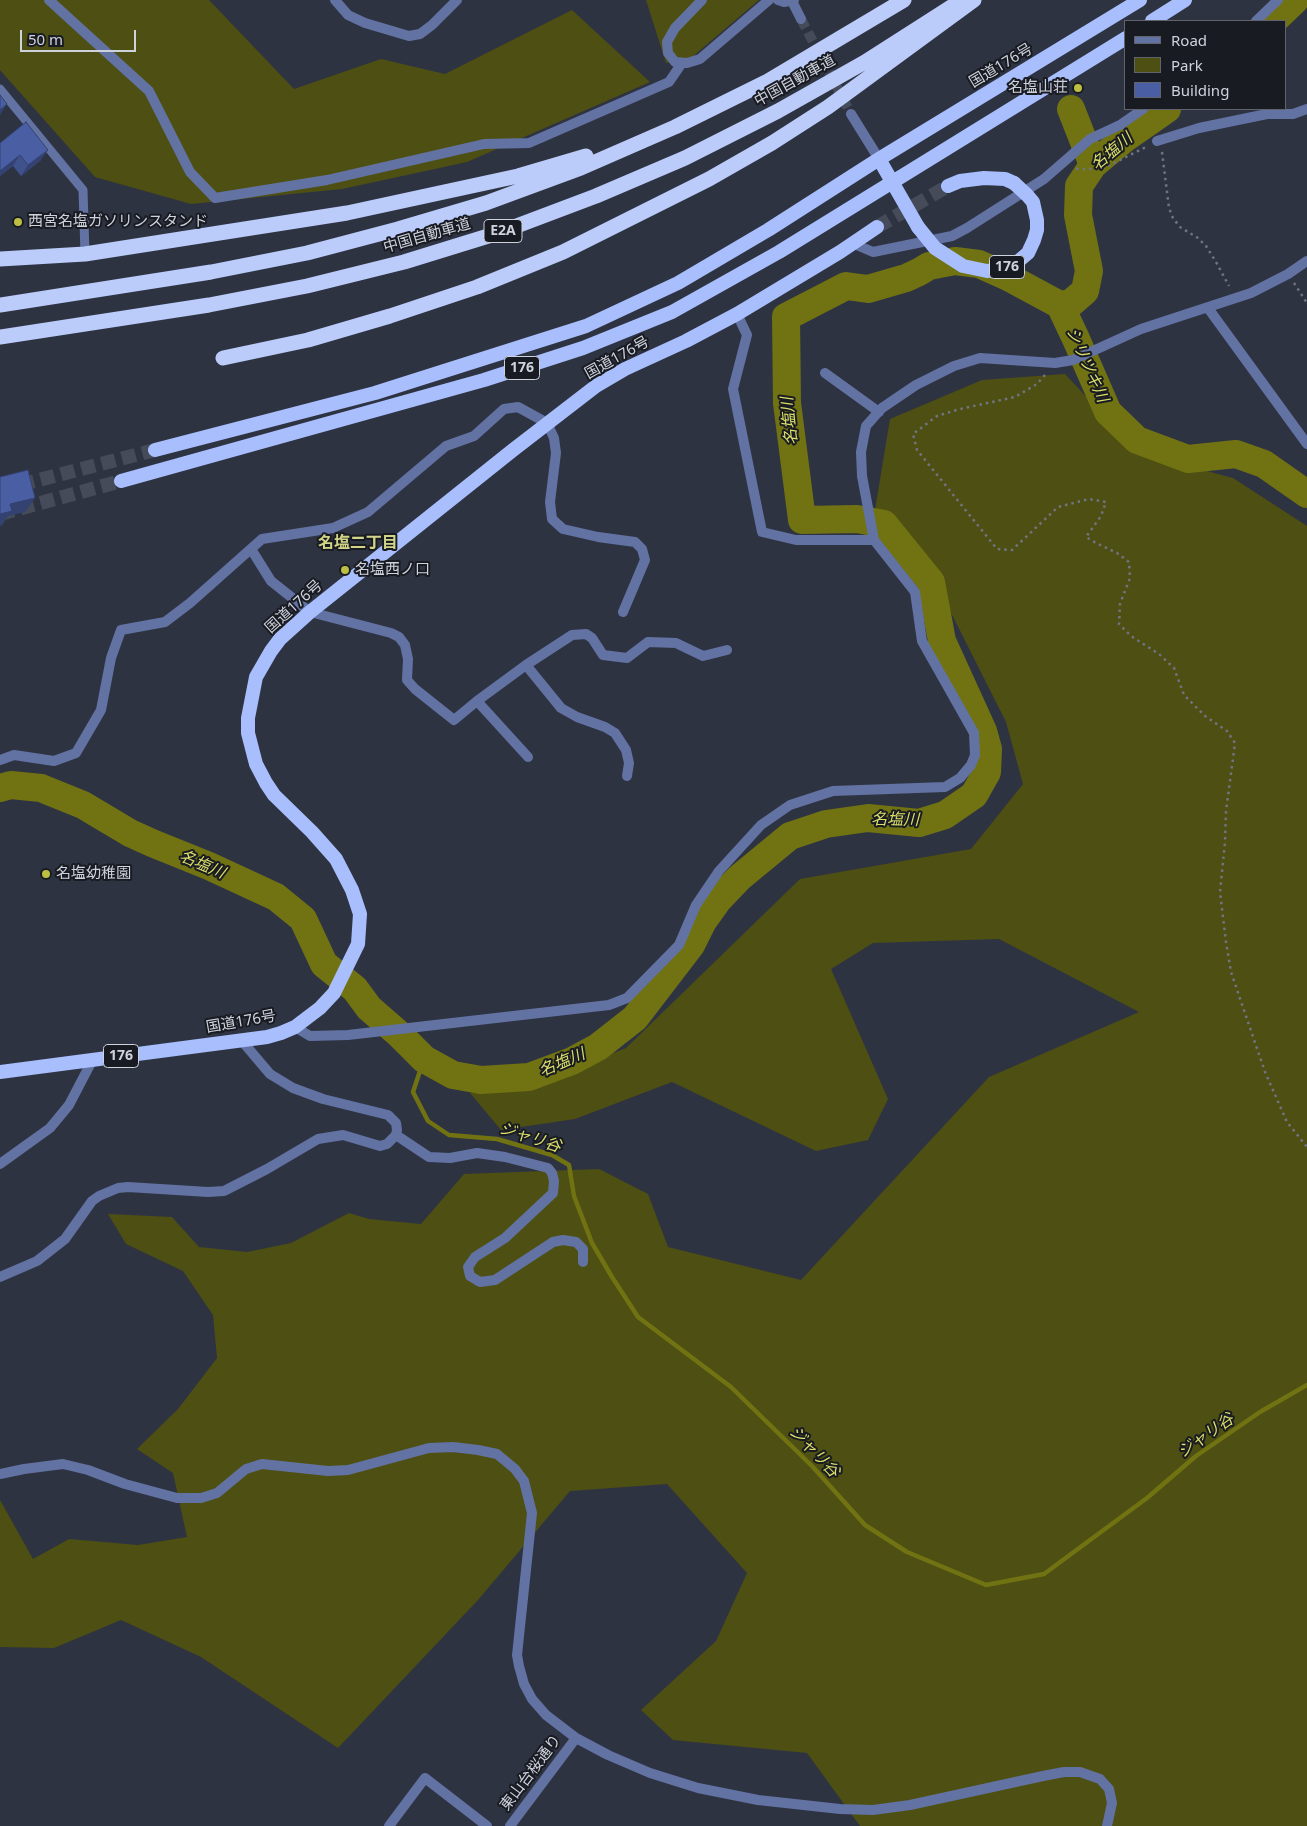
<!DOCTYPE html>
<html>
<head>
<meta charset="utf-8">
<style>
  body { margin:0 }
  #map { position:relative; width:1307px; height:1826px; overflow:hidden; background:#2e3342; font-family:"Noto Sans",sans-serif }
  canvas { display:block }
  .legend { position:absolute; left:1124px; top:20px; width:162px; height:90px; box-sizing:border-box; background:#191b22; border:1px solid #61646c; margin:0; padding:6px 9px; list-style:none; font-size:15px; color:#ced2dc }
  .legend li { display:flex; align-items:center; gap:10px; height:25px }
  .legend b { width:25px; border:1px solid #61646c }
  .scale { position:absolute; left:20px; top:30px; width:116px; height:22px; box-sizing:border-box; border:2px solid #ced2dc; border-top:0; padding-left:6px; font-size:15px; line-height:18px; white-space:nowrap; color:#ced2dc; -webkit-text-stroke:4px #191b22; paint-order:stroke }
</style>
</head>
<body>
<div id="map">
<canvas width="1307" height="1826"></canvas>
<ul class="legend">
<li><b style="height:6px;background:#6272a2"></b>Road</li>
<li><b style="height:14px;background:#4e4f12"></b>Park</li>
<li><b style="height:14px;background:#4a5fa3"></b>Building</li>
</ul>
<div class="scale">50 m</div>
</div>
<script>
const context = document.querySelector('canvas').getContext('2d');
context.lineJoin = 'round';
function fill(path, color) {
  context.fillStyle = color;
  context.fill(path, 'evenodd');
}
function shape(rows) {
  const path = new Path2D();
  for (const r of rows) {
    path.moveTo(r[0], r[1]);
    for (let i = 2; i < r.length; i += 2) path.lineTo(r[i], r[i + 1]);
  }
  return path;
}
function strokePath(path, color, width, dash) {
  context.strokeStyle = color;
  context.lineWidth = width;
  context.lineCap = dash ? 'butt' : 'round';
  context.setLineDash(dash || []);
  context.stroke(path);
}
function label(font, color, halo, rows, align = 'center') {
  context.font = font + ' "Noto Sans","Noto Sans JP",sans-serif';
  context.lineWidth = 4;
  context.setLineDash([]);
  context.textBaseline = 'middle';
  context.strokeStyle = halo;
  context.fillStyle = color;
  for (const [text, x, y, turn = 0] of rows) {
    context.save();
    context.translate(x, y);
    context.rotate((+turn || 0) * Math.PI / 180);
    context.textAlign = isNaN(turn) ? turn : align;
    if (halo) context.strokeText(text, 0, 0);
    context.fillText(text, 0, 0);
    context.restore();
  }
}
fill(shape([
  [0,0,209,0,294,89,381,59,445,74,572,10,650,82,467,162,342,189,191,204,95,177,0,70],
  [646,0,759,0,691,58,666,63],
  [1065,374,1139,453,1233,478,1307,526,1307,1826,860,1826,807,1753,673,1740,641,1710,716,1641,747,1573,667,1484,570,1491,478,1600,338,1748,201,1657,121,1620,54,1648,0,1647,0,1500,33,1559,69,1539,138,1545,187,1537,173,1473,137,1449,178,1409,217,1358,213,1315,183,1271,126,1244,108,1214,172,1217,199,1247,247,1252,291,1243,349,1213,369,1219,421,1224,464,1174,599,1169,648,1194,668,1247,801,1280,989,1077,1139,1012,999,939,873,943,831,969,888,1099,868,1140,816,1151,672,1082,575,1119,501,1130,470,1093,550,1078,626,1048,800,879,971,849,1023,784,1006,722,932,575,875,510,890,419,982,380]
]), '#4e4f12');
strokePath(shape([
  [424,1059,413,1092,428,1121,449,1135,497,1139,552,1155,569,1165,574,1196,592,1243,612,1277,638,1317,731,1387,812,1466,865,1525,907,1552,986,1585,1044,1574,1147,1498,1196,1456,1260,1412,1307,1385]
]), '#717312', 4.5);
strokePath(shape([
  [1273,21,1295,0],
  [1071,109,1093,165],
  [1060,305,1076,339,1108,412,1137,440,1188,459,1236,454,1264,464,1307,494],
  [0,788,11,785,41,788,83,805,130,833,152,843,209,866,276,897,303,919,324,964,355,989,369,1008,400,1035,424,1059,453,1075,481,1080,529,1077,572,1061,598,1047,635,1018,691,945,703,921,718,900,739,878,790,836,826,824,868,818,919,823,945,815,974,795,987,772,988,749,983,731,942,641,931,582,884,524,857,519,802,520,787,403,786,317,846,286,868,289,906,278,919,272,929,266,955,261,979,264,1008,277,1060,305,1071,303,1085,291,1089,271,1078,215,1079,186,1093,165,1124,139,1167,109]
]), '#717312', 28);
strokePath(shape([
  [801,19,851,114]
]), '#464b59', 10, [10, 5]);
strokePath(shape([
  [877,227,948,186],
  [0,490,155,450],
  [0,514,121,481]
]), '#464b59', 14, [14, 7]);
strokePath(shape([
  [1162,152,1169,208,1173,218,1180,227,1198,238,1206,246,1216,262,1229,286],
  [1076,169,1102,169,1148,146],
  [1294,283,1307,303],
  [1045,375,1037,384,1015,397,960,409,937,416,913,434,917,450,997,549,1012,550,1058,507,1089,499,1106,502,1101,516,1086,537,1096,543,1117,553,1129,562,1130,578,1120,604,1119,624,1131,636,1159,654,1174,668,1184,695,1205,716,1227,731,1235,743,1226,811,1225,842,1220,892,1226,942,1231,972,1265,1072,1287,1122,1307,1147]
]), '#707481', 2.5, [2.5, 4]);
strokePath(shape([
  [0,89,83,190,85,254]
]), '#6272a2', 9);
strokePath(shape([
  [49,0,149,91,190,172,215,198,327,180,484,144,529,143,669,82,682,63],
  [335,0,348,15,365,23,409,36,420,34,432,25,457,0],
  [702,0,675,28,667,42,668,53,675,62,687,63,700,59,769,0],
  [778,0,784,2,794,0],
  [792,1,801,19],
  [1256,21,1278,0],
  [851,114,879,159],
  [1157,141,1199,128,1267,114,1293,114,1307,109],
  [852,243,873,252,952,236,967,228,1044,179,1090,139,1120,125,1143,109],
  [1208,308,1307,444],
  [825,373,879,412],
  [874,540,862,476,861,452,866,426,882,408,916,385,954,366,980,358,1055,363,1073,360,1141,329,1251,293,1288,274,1307,261],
  [251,549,271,581,310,612,391,633,399,637,405,645,408,659,407,680,415,689,454,720,477,701,528,757],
  [526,665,572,635,586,634,592,638,603,655,627,658,648,642,676,643,703,656,727,650],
  [477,701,526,665,561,708,577,717,605,727,615,733,626,750,629,763,627,776],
  [0,760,14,755,54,761,76,753,101,710,111,658,121,630,165,622,190,603,262,539,333,528,368,512,446,446,474,436,504,409,518,407,547,423,554,438,556,453,550,502,552,519,563,529,598,537,635,542,642,549,645,560,623,612],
  [295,1027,310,1036,348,1035,609,1005,627,998,679,945,696,905,719,871,761,825,790,805,833,791,945,787,960,778,971,765,975,755,974,733,922,641,915,592,874,540,796,540,762,532,733,389,747,335,737,314],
  [396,1135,429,1157,450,1158,477,1153,505,1157,548,1168,552,1173,554,1181,553,1193,505,1238,475,1257,468,1267,470,1276,480,1282,495,1280,553,1242,563,1240,576,1242,583,1249,583,1262],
  [0,1164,50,1128,69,1105,93,1059],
  [389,1826,425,1778,487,1826]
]), '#6272a2', 10);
strokePath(shape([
  [0,1277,37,1261,65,1239,92,1201,99,1196,118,1188,128,1187,208,1192,224,1191,267,1169,318,1139,343,1135,380,1146,387,1144,396,1135,397,1130,396,1123,388,1115,323,1099,293,1088,270,1074,242,1041],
  [0,1474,24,1469,63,1464,88,1470,125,1484,177,1498,201,1498,217,1493,246,1469,262,1464,328,1471,348,1470,429,1448,453,1447,478,1450,497,1454,515,1469,524,1481,532,1513,517,1655,519,1666,524,1684,532,1699,546,1715,576,1738,608,1755,650,1773,698,1788,758,1800,840,1809,873,1810,910,1805,1043,1776,1064,1772,1080,1772,1100,1779,1109,1789,1112,1803,1107,1826],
  [510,1826,576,1738]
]), '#6272a2', 10);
strokePath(shape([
  [1152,21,1185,0],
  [879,159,918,227],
  [948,186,960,181,984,178,1005,179,1014,183],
  [155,450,375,393,586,326,678,283,768,230,879,159,1140,0],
  [121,481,484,380,583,348,672,312,779,252,1126,38],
  [0,1072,267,1037,281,1033,295,1027,320,1008,334,993,358,944,360,914,352,890,336,859,312,832,274,795,266,783,256,764,248,733,248,718,256,677,271,651,280,639,310,612,513,450,596,386,625,369,686,341,737,314,840,252,877,227]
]), '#a8befd', 14);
strokePath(shape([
  [0,259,85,254,347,213,518,176,586,156],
  [0,305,211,272,307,253,398,229,486,203,581,168,675,127,768,81,904,0],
  [0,337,209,305,307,286,404,262,498,233,596,196,685,158,778,111,865,62,962,0],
  [223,358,308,340,390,316,477,287,563,252,709,179,772,143,828,107,974,0]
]), '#bbccfb', 15);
strokePath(shape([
  [918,227,935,248,963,266,987,271,997,270,1015,264,1028,253,1034,240,1037,230,1037,220,1033,202,1027,195,1014,183]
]), '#a8befd', 14);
fill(shape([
  [0,143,41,160,21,176,13,166,0,176]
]), '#40528c');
fill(shape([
  [7,104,0,115,0,110],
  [48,150,41,160,21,176,28,165],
  [20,155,13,166,0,176,0,171],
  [35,498,25,512,8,516,2,525,0,526,0,514,10,504]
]), '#344272');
const building = shape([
  [0,95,7,104,0,110,0,95],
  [26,122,48,150,28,165,20,155,0,171,0,143,26,122],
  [28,470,35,498,10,504,12,511,0,514,0,477,28,470]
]);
fill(building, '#4a5fa3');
strokePath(building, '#344272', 1);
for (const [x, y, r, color] of [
  [1078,88,5,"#bdbf43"],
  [18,222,5,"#bdbf43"],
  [345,570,5,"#bdbf43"],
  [46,874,5,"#bdbf43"]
]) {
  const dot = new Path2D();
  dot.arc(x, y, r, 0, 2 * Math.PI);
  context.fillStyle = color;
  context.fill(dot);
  strokePath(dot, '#191b22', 2);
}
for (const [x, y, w] of [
  [503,231,38],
  [1007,267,35],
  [522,368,35],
  [121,1056,35]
]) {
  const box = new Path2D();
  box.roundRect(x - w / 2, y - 11.5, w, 23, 4);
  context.fillStyle = '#191b22';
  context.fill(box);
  strokePath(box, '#ced2dc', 1);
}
label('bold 14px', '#ced2dc', null, [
  ["E2A",503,231],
  ["176",1007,267],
  ["176",522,368],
  ["176",121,1056]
]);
label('15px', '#ced2dc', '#191b22', [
  ["国道176号",1001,66,-31],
  ["中国自動車道",795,81,-29],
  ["中国自動車道",427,236,-16],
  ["国道176号",617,358,-29],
  ["国道176号",294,607,-42],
  ["国道176号",241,1022,-10],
  ["東山台桜通り",531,1773,-53]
]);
label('15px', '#ced2dc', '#191b22', [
  ["名塩山荘",1068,88,"right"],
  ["西宮名塩ガソリンスタンド",28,222],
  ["名塩西ノ口",355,570],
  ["名塩幼稚園",56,874]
], 'left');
label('italic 16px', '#dcdf69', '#191b22', [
  ["名塩川",1112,152,-40],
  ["シリツキ川",1087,365,66],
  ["名塩川",790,421,-96],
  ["名塩川",895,820,1],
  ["名塩川",202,865,23],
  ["名塩川",562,1063,-23],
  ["ジャリ谷",530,1138,18],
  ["ジャリ谷",1206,1436,-35],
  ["ジャリ谷",814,1452,46]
]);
label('bold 16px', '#d2d587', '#191b22', [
  ["名塩二丁目",358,543]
]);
</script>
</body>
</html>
